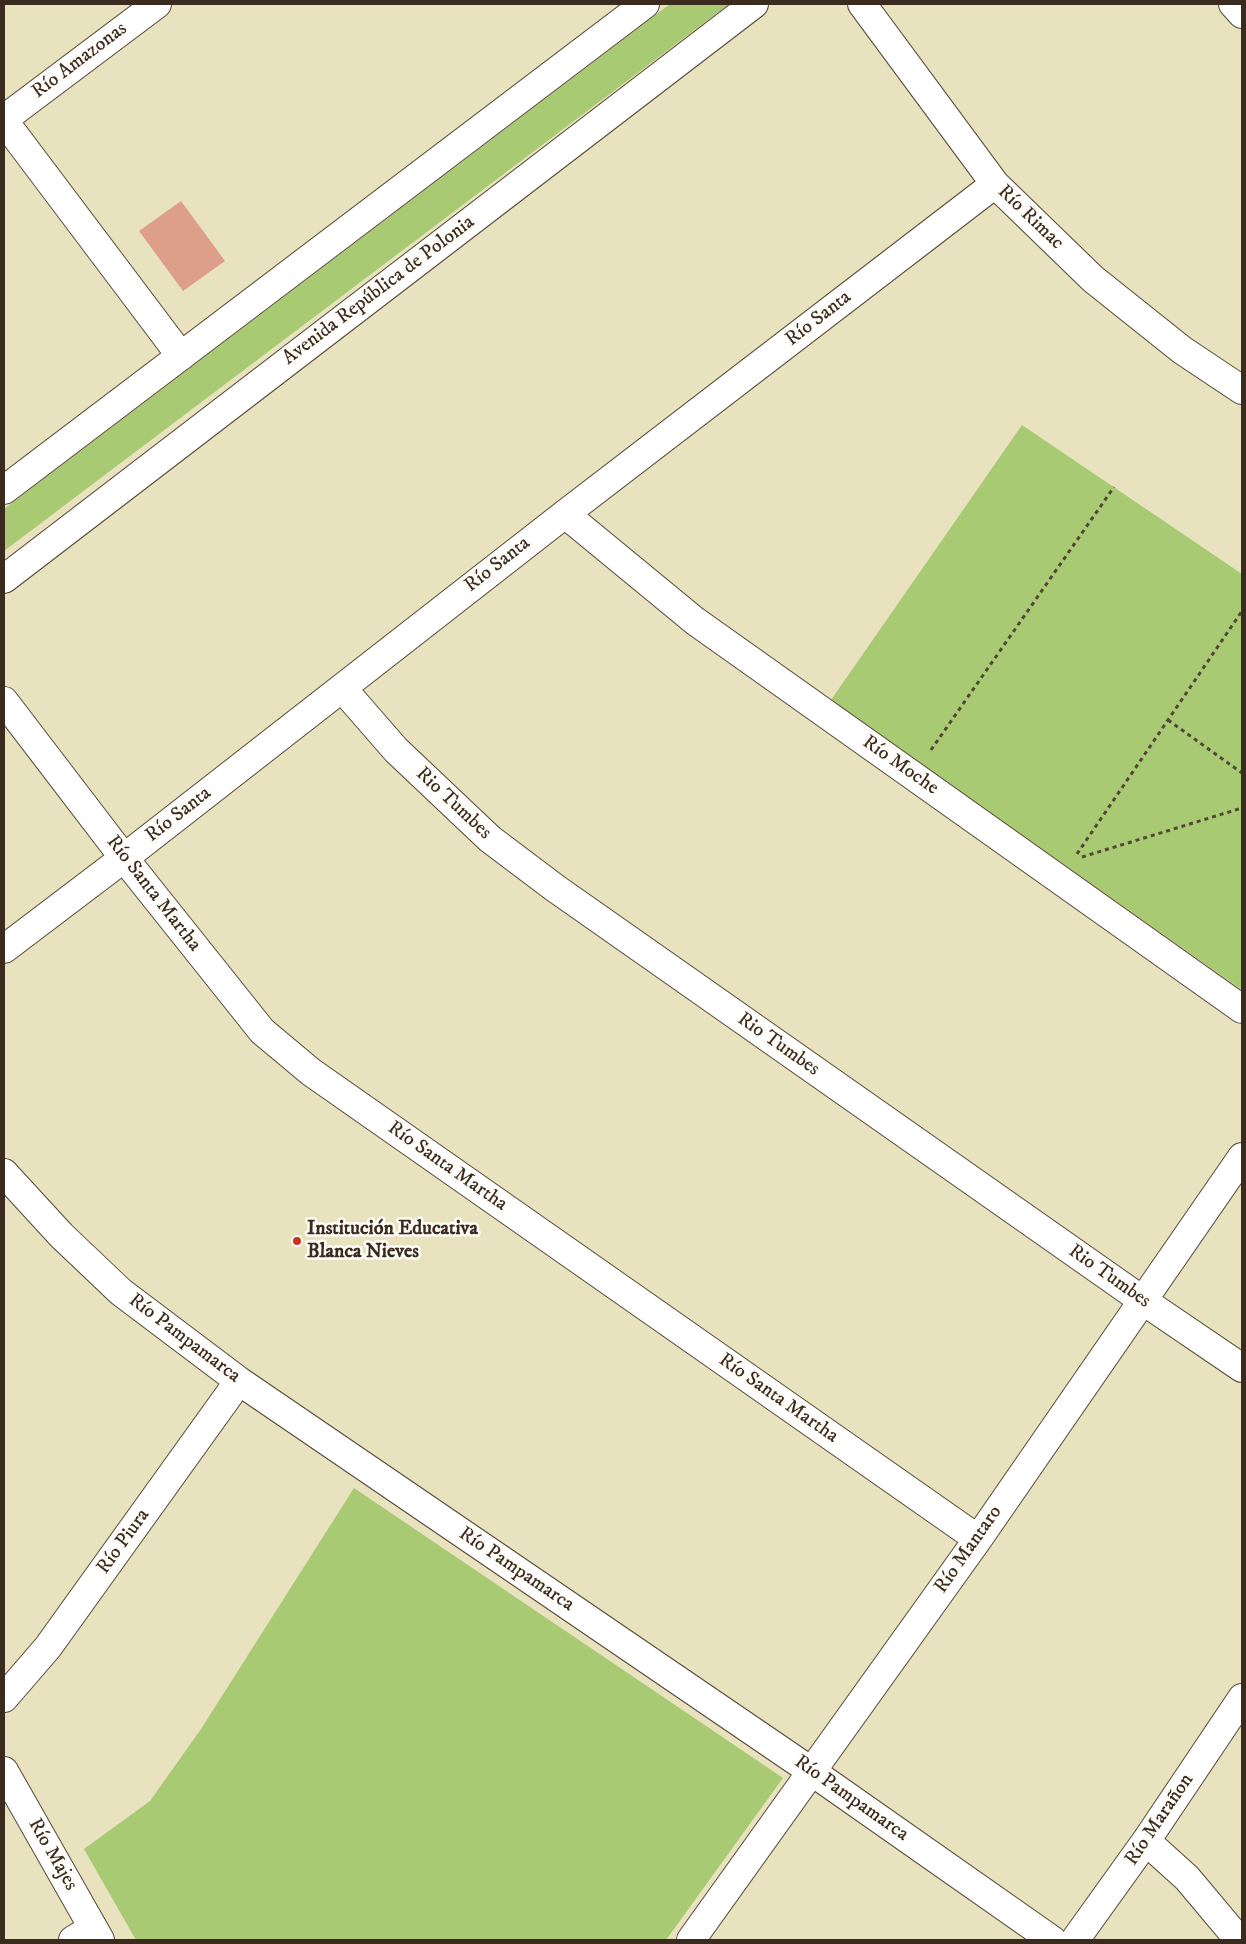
<!DOCTYPE html>
<html>
<head>
<meta charset="utf-8">
<style>
  body { margin:0 }
  #map { position:relative; width:1246px; height:1944px; overflow:hidden; background:#e8e2bf; font-family:"IM FELL DW Pica",serif }
  canvas { display:block }
  .frame { position:absolute; inset:0; border:5px solid #3b2a1e; pointer-events:none }
</style>
</head>
<body>
<div id="map">
<canvas width="1246" height="1944"></canvas>
<div class="frame"></div>
</div>
<script>
const context = document.querySelector('canvas').getContext('2d');
context.lineJoin = 'round';
function fill(path, color) {
  context.fillStyle = color;
  context.fill(path, 'evenodd');
}
function shape(rows) {
  const path = new Path2D();
  for (const r of rows) {
    path.moveTo(r[0], r[1]);
    for (let i = 2; i < r.length; i += 2) path.lineTo(r[i], r[i + 1]);
  }
  return path;
}
function strokePath(path, color, width, dash) {
  context.strokeStyle = color;
  context.lineWidth = width;
  context.lineCap = dash ? 'butt' : 'round';
  context.setLineDash(dash || []);
  context.stroke(path);
}
function label(font, color, halo, rows, align = 'center') {
  context.font = font + ' "IM FELL DW Pica",serif';
  context.lineWidth = 5;
  context.setLineDash([]);
  context.textBaseline = 'middle';
  context.strokeStyle = halo;
  context.fillStyle = color;
  for (const [text, x, y, turn = 0] of rows) {
    context.save();
    context.translate(x, y);
    context.rotate((+turn || 0) * Math.PI / 180);
    context.textAlign = isNaN(turn) ? turn : align;
    if (halo) context.strokeText(text, 0, 0);
    context.fillText(text, 0, 0);
    context.restore();
  }
}
fill(shape([
  [670,4,729,4,4,551,4,509],
  [1022,425,1242,574,1242,990,831,700],
  [354,1488,783,1778,666,1940,136,1940,84,1849,150,1801,201,1729]
]), '#a7ca73');
fill(shape([
  [181,201,225,261,183,291,139,231]
]), '#dd9e8a');
const minor = shape([
  [862,4,995,184,1093,279,1182,350,1242,390],
  [4,119,157,4],
  [4,121,181,356],
  [565,514,695,621,1242,1009],
  [342,688,396,750,490,839,555,888,1142,1300,1242,1368],
  [4,701,124,858,262,1031,311,1072,978,1539],
  [4,949,124,858,565,514,995,184],
  [4,1173,61,1235,121,1292,239,1381,811,1771,1052,1940],
  [4,1698,48,1647,239,1381],
  [4,1771,100,1940],
  [1146,1841,1187,1878,1239,1940],
  [73,1940,93,1928],
  [691,1940,978,1539,1242,1157],
  [1075,1940,1146,1841,1242,1698]
]);
const major = shape([
  [1233,4,1242,14],
  [4,490,645,4],
  [4,579,754,4]
]);
strokePath(minor, '#554636', 30);
strokePath(major, '#554636', 30);
strokePath(shape([
  [1168,720,1242,773],
  [931,750,1114,487],
  [1077,854,1242,611],
  [1082,857,1242,808]
]), '#554636', 3, [4, 4]);
strokePath(minor, '#fff', 28);
strokePath(major, '#fff', 28);
for (const [x, y, r, color] of [
  [297,1241,5,"#c8321e"]
]) {
  const dot = new Path2D();
  dot.arc(x, y, r, 0, 2 * Math.PI);
  context.fillStyle = color;
  context.fill(dot);
  strokePath(dot, '#fdfcf7', 2);
}
label('20px', '#3b2a1e', '#fdfcf7', [
  ["Río Amazonas",80,61,-37],
  ["Río Rimac",1030,218,44],
  ["Avenida República de Polonia",379,291,-37],
  ["Río Santa",819,319,-38],
  ["Río Santa",498,565,-38],
  ["Río Moche",900,766,35],
  ["Rio Tumbes",453,804,43],
  ["Río Santa",179,815,-38],
  ["Río Santa Martha",153,894,52],
  ["Rio Tumbes",778,1045,35],
  ["Río Santa Martha",447,1167,35],
  ["Rio Tumbes",1109,1277,35],
  ["Río Pampamarca",184,1339,37],
  ["Río Santa Martha",778,1399,35],
  ["Río Piura",124,1542,-54],
  ["Río Mantaro",969,1550,-55],
  ["Río Pampamarca",516,1570,34],
  ["Río Pampamarca",851,1799,35],
  ["Río Marañon",1160,1820,-56],
  ["Río Majes",52,1855,60]
]);
label('bold 20px', '#3b2a1e', '#fdfcf7', [
  ["Institución Educativa",307,1230],
  ["Blanca Nieves",307,1253]
], 'left');
</script>
</body>
</html>
